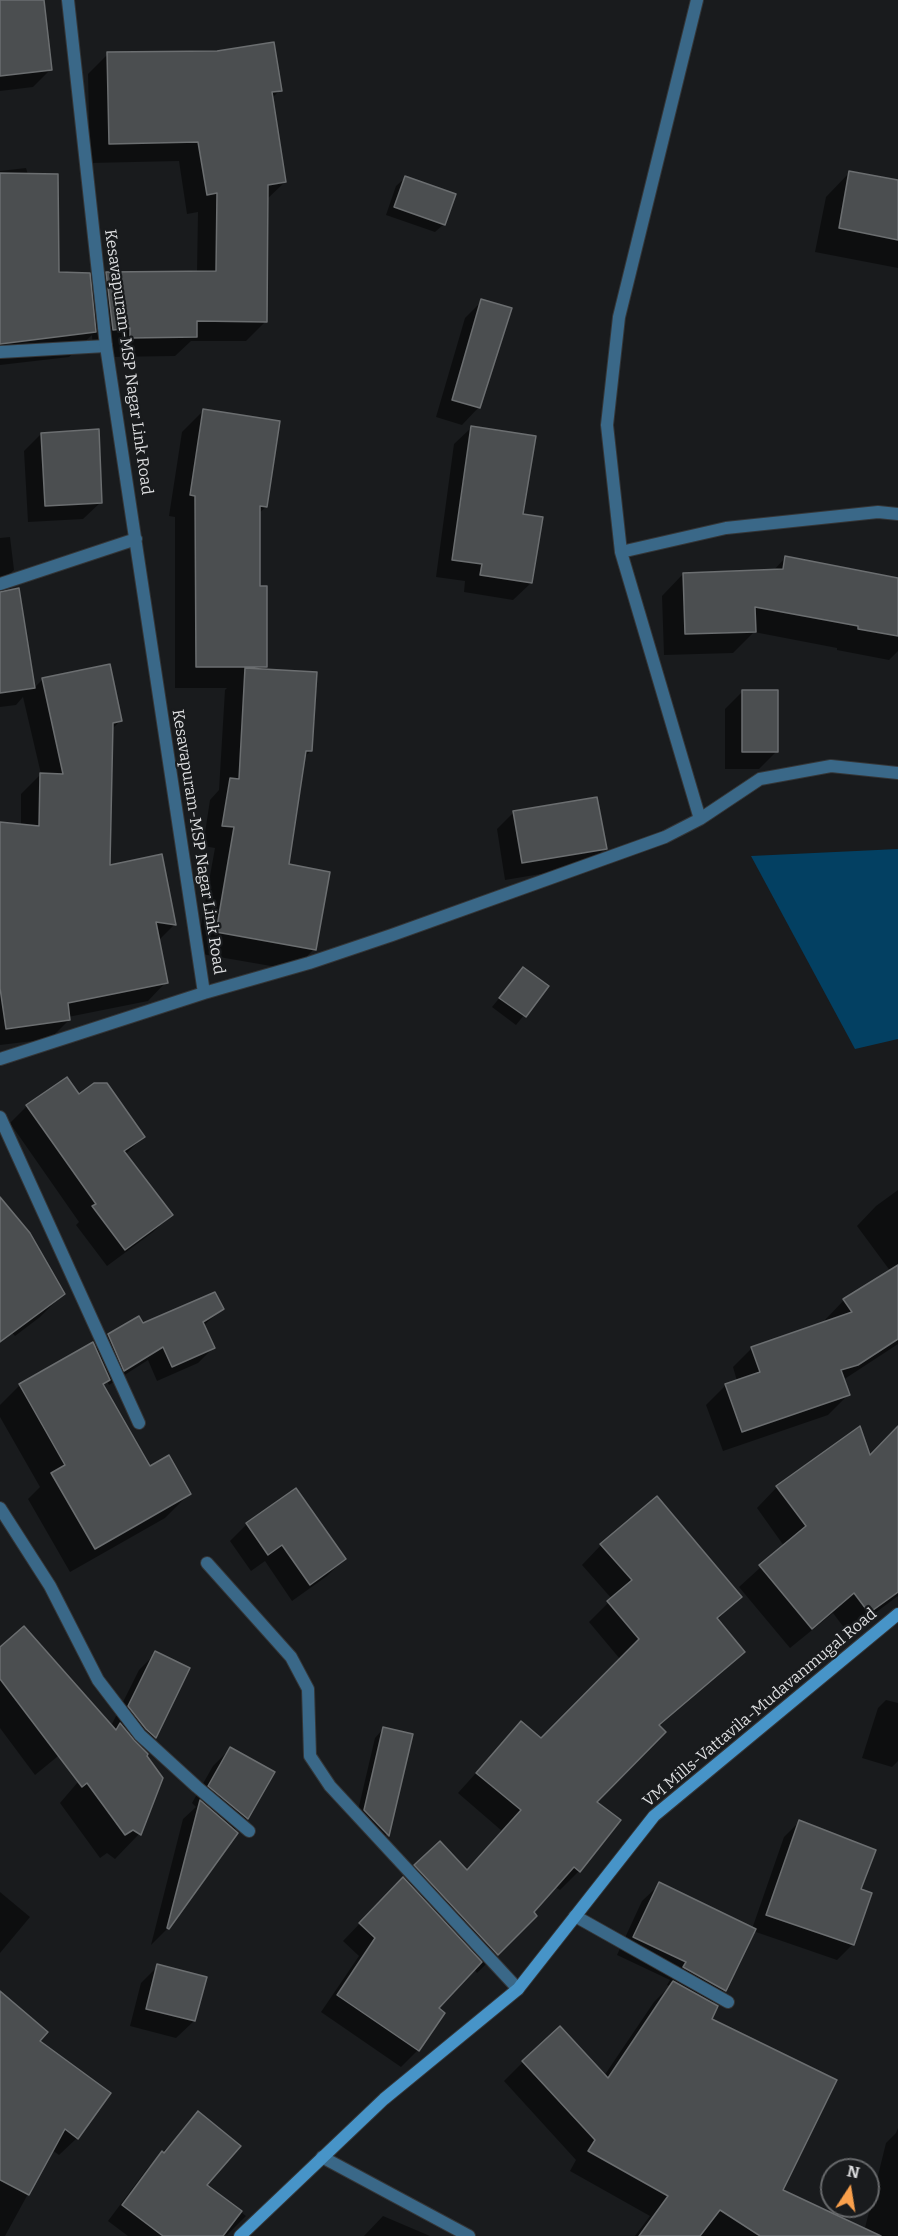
<!DOCTYPE html>
<html>
<head>
<meta charset="utf-8">
<style>
  body { margin:0 }
  #map { position:relative; width:898px; height:2236px; overflow:hidden; background:#191b1d; font-family:Bitter,serif }
  canvas { display:block }
  .north { position:absolute; left:820px; top:2158px; width:60px; height:60px; box-sizing:border-box; background:#191b1d; border:2px solid #67696b; border-radius:50%; rotate:12deg; font-size:16px; font-weight:700; line-height:24px; text-align:center; color:#dcdddf }
  .north::after { content:''; display:block; margin:auto; width:21px; height:27px; background:#f9a04c; clip-path:polygon(50% 0,100% 100%,50% 72%,0 100%) }
</style>
</head>
<body>
<div id="map">
<canvas width="898" height="2236"></canvas>
<div class="north">N</div>
</div>
<script>
const context = document.querySelector('canvas').getContext('2d');
context.lineJoin = 'round';
function fill(path, color) {
  context.fillStyle = color;
  context.fill(path, 'evenodd');
}
function shape(rows) {
  const path = new Path2D();
  for (const r of rows) {
    path.moveTo(r[0], r[1]);
    for (let i = 2; i < r.length; i += 2) path.lineTo(r[i], r[i + 1]);
  }
  return path;
}
function strokePath(path, color, width, dash) {
  context.strokeStyle = color;
  context.lineWidth = width;
  context.lineCap = dash ? 'butt' : 'round';
  context.setLineDash(dash || []);
  context.stroke(path);
}
function label(font, color, halo, rows, align = 'center') {
  context.font = font + ' Bitter,serif';
  context.lineWidth = 4.5;
  context.setLineDash([]);
  context.textBaseline = 'middle';
  context.strokeStyle = halo;
  context.fillStyle = color;
  for (const [text, x, y, turn = 0] of rows) {
    context.save();
    context.translate(x, y);
    context.rotate((+turn || 0) * Math.PI / 180);
    context.textAlign = isNaN(turn) ? turn : align;
    if (halo) context.strokeText(text, 0, 0);
    context.fillText(text, 0, 0);
    context.restore();
  }
}
fill(shape([
  [898,849,898,1039,855,1049,751,856]
]), '#034062');
fill(shape([
  [0,0,42,0,50,70,33,87,0,91],
  [108,54,280,90,271,99,285,182,266,200,266,321,246,341,191,341,175,356,111,357,111,347,93,349,92,335,69,357,0,365,0,171,26,168,58,274,90,291,107,274,197,272,198,212,187,214,179,161,90,163,88,74],
  [850,172,898,182,898,268,815,252,826,197],
  [405,178,444,224,435,232,386,215,396,186],
  [482,301,479,407,462,425,436,417,465,318],
  [204,410,266,507,258,514,259,588,266,666,262,670,311,751,303,758,287,865,314,949,294,970,196,953,215,848,203,846,210,800,219,790,225,690,227,688,175,688,175,517,169,516,182,432],
  [472,427,521,515,531,583,513,600,464,592,465,581,436,577,454,444],
  [41,434,101,502,83,519,28,522,24,451],
  [10,537,14,570,5,578,0,580,0,538],
  [785,558,898,579,898,651,889,660,837,650,837,648,754,632,733,653,664,655,662,596,683,574,773,571],
  [0,596,25,639,33,689,42,680,120,721,111,730,108,867,161,856,174,925,158,941,166,982,148,1001,68,1017,69,1020,50,1039,0,1045,0,824,21,826,21,794,41,774,23,697,16,705,0,707],
  [743,691,776,752,759,769,725,769,725,709],
  [514,812,605,848,588,866,505,880,497,829],
  [523,969,547,987,516,1025,492,1007],
  [67,1079,79,1096,143,1137,125,1155,171,1215,153,1232,107,1266,76,1225,79,1222,10,1123,27,1106],
  [898,1190,898,1344,843,1380,848,1395,828,1415,723,1451,706,1405,726,1385,737,1381,733,1367,752,1348,826,1322,825,1320,844,1300,891,1272,857,1226,876,1206],
  [0,1198,63,1294,40,1317,15,1336,0,1319],
  [222,1309,203,1326,213,1348,198,1363,157,1381,148,1360,109,1385,107,1381,102,1386,149,1468,189,1494,165,1518,70,1572,28,1499,40,1487,0,1417,0,1405,20,1385,95,1349,108,1335,142,1325],
  [898,1427,898,1596,848,1633,833,1613,790,1648,739,1587,784,1546,757,1508,777,1487,869,1457],
  [656,1499,740,1597,717,1620,743,1652,724,1671,658,1727,595,1802,579,1871,560,1890,555,1887,531,1912,535,1916,477,1973,474,1969,436,2008,418,2050,401,2067,321,2012,359,1956,343,1941,415,1866,466,1871,502,1831,458,1793,521,1723,541,1740,620,1659,589,1622,612,1599,582,1565,601,1545],
  [247,1524,344,1559,327,1576,292,1601,265,1561,251,1571,230,1541],
  [0,1649,80,1738,35,1775,0,1728],
  [156,1653,188,1669,154,1737,142,1750,161,1778,139,1834,115,1859,107,1853,100,1858,60,1803,101,1755,121,1735,112,1724,139,1670],
  [886,1700,898,1703,898,1761,892,1767,862,1758,878,1708],
  [383,1729,412,1736,386,1835,378,1843,356,1819,375,1738],
  [230,1749,273,1772,247,1818,234,1831,168,1928,151,1945,183,1819,196,1807,192,1803,213,1766],
  [799,1822,859,1890,870,1894,852,1945,837,1960,753,1931,724,1990,711,2004,710,2020,781,2191,851,2236,635,2236,650,2216,570,2171,576,2160,504,2081,523,2062,604,2076,654,2002,670,1986,667,1985,670,1980,617,1955,642,1901,660,1884,752,1929,784,1837],
  [0,1892,30,1917,0,1953],
  [158,1966,194,2021,176,2038,130,2026,141,1983],
  [0,2000,38,2041,77,2138,59,2155,52,2150,5,2236,0,2236],
  [199,2113,205,2185,246,2216,227,2235,128,2236,108,2221,147,2169],
  [898,2128,898,2236,863,2236,886,2143,896,2133],
  [383,2216,430,2236,364,2236]
]), '#0007');
const building = shape([
  [0,0,44,0,52,70,0,76,0,0],
  [274,42,282,91,272,92,286,182,268,185,267,322,197,321,197,337,130,338,130,328,113,330,106,272,216,271,217,193,207,195,198,142,109,144,107,52,217,51,274,42],
  [849,171,898,180,898,240,839,228,849,171],
  [0,173,58,174,59,272,90,273,96,332,0,344,0,173],
  [405,176,456,194,445,225,394,207,405,176],
  [481,299,512,308,480,408,452,400,481,299],
  [203,409,280,421,267,507,260,506,260,586,267,586,267,667,196,667,195,496,190,495,203,409],
  [471,426,536,436,523,514,543,517,532,583,480,575,482,564,452,560,471,426],
  [99,429,102,503,45,506,41,433,99,429],
  [785,556,898,578,898,636,858,629,858,626,755,607,756,632,685,634,683,573,783,569,785,556],
  [19,588,35,688,0,693,0,592,19,588],
  [110,664,122,721,113,723,110,865,162,854,176,925,156,922,168,983,68,1003,70,1020,6,1029,0,988,0,822,39,826,40,773,63,774,42,678,110,664],
  [245,668,317,672,312,751,306,751,289,864,330,872,316,950,216,932,234,827,222,826,230,778,239,779,245,668],
  [742,690,778,690,778,752,742,752,742,690],
  [597,797,607,849,522,863,513,811,597,797],
  [523,967,549,986,526,1017,499,998,523,967],
  [67,1077,79,1094,94,1083,107,1083,145,1137,124,1151,173,1215,125,1250,92,1206,96,1204,26,1105,67,1077],
  [0,1197,30,1233,65,1294,0,1342,0,1197],
  [898,1265,898,1339,858,1365,841,1370,850,1395,742,1432,725,1384,760,1372,751,1347,852,1312,843,1299,898,1265],
  [215,1292,224,1309,203,1322,215,1348,172,1367,163,1347,124,1371,108,1334,139,1316,143,1323,215,1292],
  [93,1342,110,1380,103,1384,150,1466,169,1455,191,1494,95,1549,51,1473,65,1465,19,1384,93,1342],
  [860,1426,870,1455,898,1426,898,1592,869,1613,854,1593,812,1629,759,1565,806,1526,776,1486,860,1426],
  [296,1488,346,1559,310,1585,282,1545,268,1555,246,1523,296,1488],
  [657,1496,742,1597,717,1618,745,1652,659,1725,666,1732,597,1802,621,1820,580,1872,574,1867,534,1912,537,1916,498,1955,414,1865,440,1841,467,1870,521,1810,476,1773,521,1721,541,1738,639,1639,607,1601,632,1580,600,1544,657,1496],
  [24,1626,116,1730,120,1723,134,1740,148,1754,147,1756,163,1778,141,1835,133,1830,125,1835,87,1783,82,1787,0,1679,0,1647,24,1626],
  [155,1651,190,1668,156,1738,146,1729,128,1706,155,1651],
  [383,1727,413,1734,389,1836,364,1810,383,1727],
  [230,1747,275,1772,248,1819,208,1786,230,1747],
  [200,1800,238,1833,169,1929,167,1928,200,1800],
  [799,1820,876,1850,861,1889,872,1893,854,1945,766,1915,799,1820],
  [403,1877,482,1962,439,2008,445,2013,419,2051,337,1995,375,1938,359,1923,403,1877],
  [659,1882,756,1929,726,1991,683,1967,686,1962,633,1937,659,1882],
  [157,1964,207,1977,195,2021,146,2009,157,1964],
  [673,1981,718,2006,712,2019,837,2080,783,2190,881,2236,760,2236,720,2210,700,2236,639,2236,668,2196,588,2151,595,2140,522,2061,560,2026,608,2078,673,1981],
  [0,1991,48,2032,40,2041,111,2093,78,2139,65,2129,29,2195,0,2180,0,1991],
  [198,2111,241,2146,207,2185,242,2211,223,2236,163,2236,122,2205,162,2151,164,2153,198,2111]
]);
fill(building, '#4b4e50');
strokePath(building, '#6b6e70', 1.5);
const lane = shape([
  [0,352,106,346],
  [207,1563,291,1657,308,1689,310,1756,330,1786,518,1989]
]);
const street = shape([
  [68,0,106,346,204,993,309,963,392,935,665,837,700,819,760,779,831,766,898,773],
  [697,0,619,317,607,425,621,552,700,819],
  [621,552,726,528,878,512,898,514],
  [0,584,136,539],
  [0,1059,204,993],
  [0,1117,139,1423],
  [0,1508,50,1586,98,1680,140,1735,197,1787,249,1831],
  [575,1916,728,2002],
  [322,2157,469,2236]
]);
const secondary = shape([
  [240,2236,384,2099,518,1989,654,1816,898,1614]
]);
strokePath(lane, '#343638', 14);
strokePath(street, '#343638', 14);
strokePath(secondary, '#343638', 14);
strokePath(lane, '#3a6888', 12);
strokePath(street, '#3a6888', 12);
strokePath(secondary, '#4794c8', 12);
label('16px', '#dcdddf', '#191b1d', [
  ["Kesavapuram-MSP Nagar Link Road",128,362,82],
  ["Kesavapuram-MSP Nagar Link Road",198,842,81],
  ["VM Mills-Vattavila-Mudavanmugal Road",760,1708,-40]
]);
</script>
</body>
</html>
